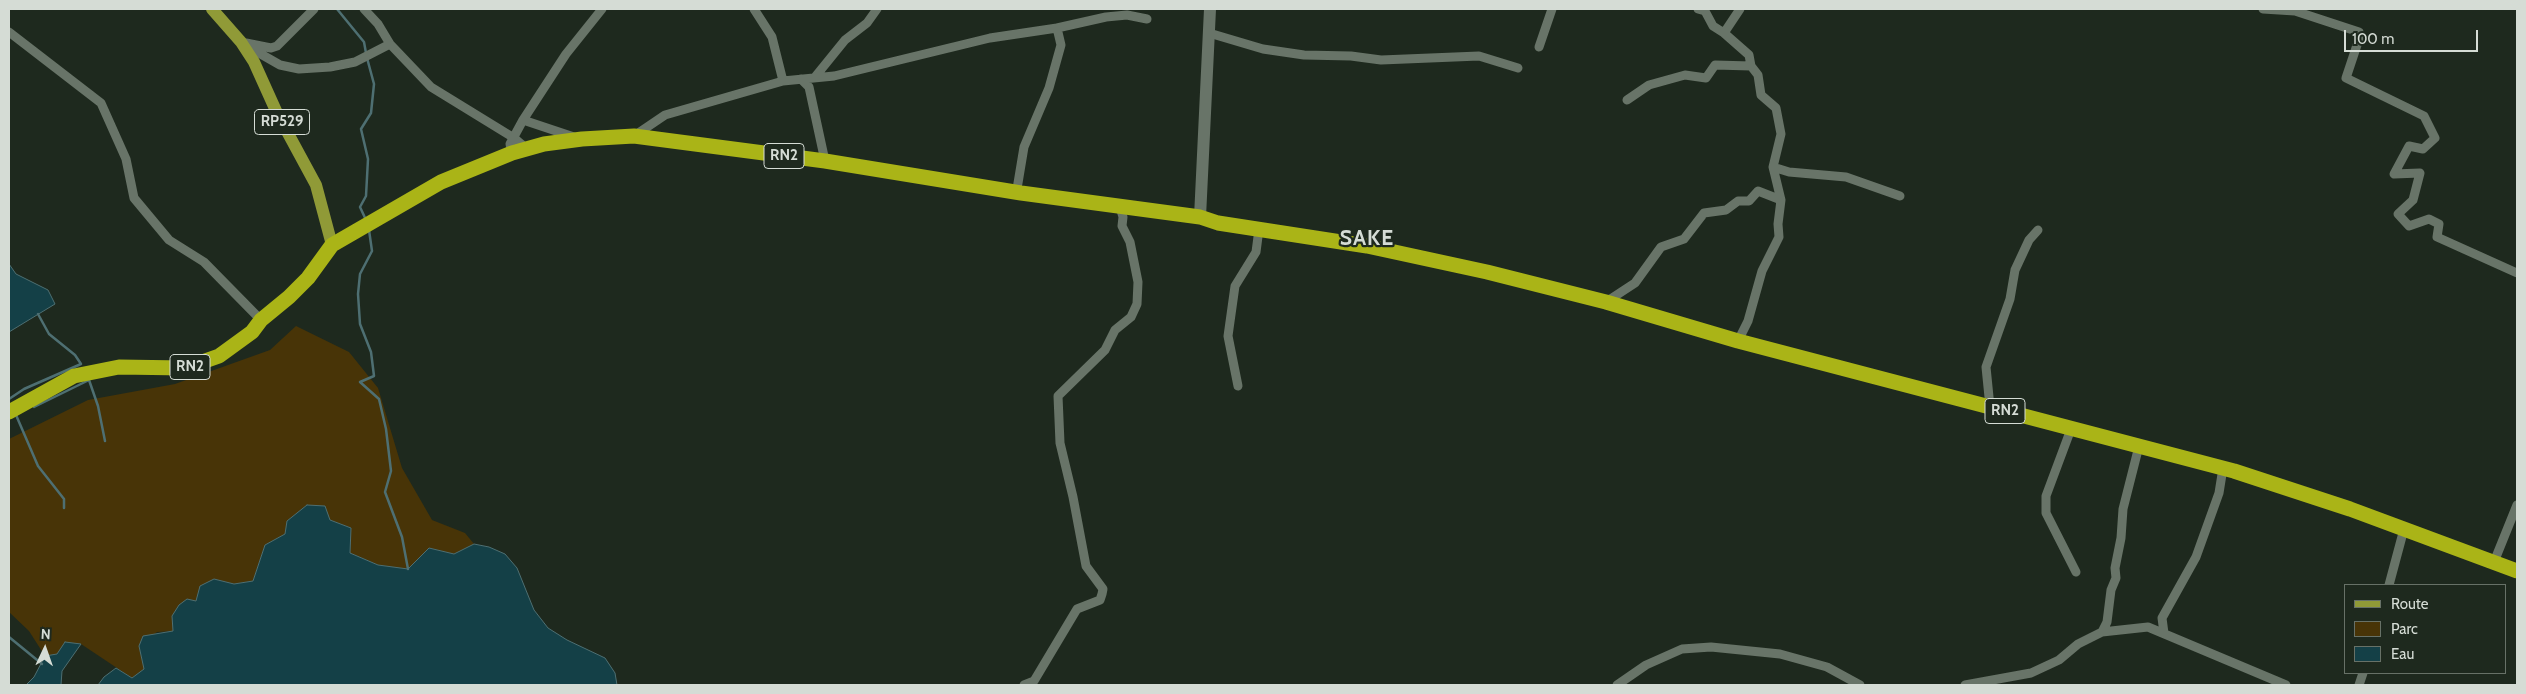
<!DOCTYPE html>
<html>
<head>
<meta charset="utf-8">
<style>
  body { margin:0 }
  #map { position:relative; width:2526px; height:694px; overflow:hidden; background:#1e291e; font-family:Cabin,sans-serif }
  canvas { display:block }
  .frame { position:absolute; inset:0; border:10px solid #d5dcd5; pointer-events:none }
  .legend { position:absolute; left:2344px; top:584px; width:162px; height:90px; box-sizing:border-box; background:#1e291e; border:1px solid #677167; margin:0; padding:6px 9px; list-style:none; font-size:15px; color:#d5dcd5 }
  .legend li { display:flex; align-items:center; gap:10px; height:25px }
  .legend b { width:25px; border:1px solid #677167 }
  .north { position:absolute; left:20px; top:624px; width:50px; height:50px; -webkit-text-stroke:4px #1e291e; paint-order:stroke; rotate:3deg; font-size:14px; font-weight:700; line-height:20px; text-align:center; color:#d5dcd5 }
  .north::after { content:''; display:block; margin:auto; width:18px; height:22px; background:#d5dcd5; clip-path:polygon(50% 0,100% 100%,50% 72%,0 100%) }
  .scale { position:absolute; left:2344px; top:30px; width:134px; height:22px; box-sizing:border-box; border:2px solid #d5dcd5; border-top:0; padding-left:6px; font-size:15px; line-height:18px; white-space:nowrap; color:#d5dcd5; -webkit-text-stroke:4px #1e291e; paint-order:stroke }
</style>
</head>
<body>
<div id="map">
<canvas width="2526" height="694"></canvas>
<div class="frame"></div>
<ul class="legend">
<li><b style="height:6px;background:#909a37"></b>Route</li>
<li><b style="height:14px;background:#483407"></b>Parc</li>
<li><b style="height:14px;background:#144047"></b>Eau</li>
</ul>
<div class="north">N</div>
<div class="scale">100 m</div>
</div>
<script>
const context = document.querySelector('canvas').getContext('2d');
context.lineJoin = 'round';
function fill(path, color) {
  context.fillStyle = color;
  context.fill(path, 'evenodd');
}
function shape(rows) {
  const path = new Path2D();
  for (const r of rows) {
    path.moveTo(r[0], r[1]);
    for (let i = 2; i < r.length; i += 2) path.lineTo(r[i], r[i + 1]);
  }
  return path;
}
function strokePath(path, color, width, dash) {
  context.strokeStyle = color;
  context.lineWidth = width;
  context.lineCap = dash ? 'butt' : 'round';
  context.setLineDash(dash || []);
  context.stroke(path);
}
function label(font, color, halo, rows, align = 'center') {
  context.font = font + ' Cabin,sans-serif';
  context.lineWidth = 4.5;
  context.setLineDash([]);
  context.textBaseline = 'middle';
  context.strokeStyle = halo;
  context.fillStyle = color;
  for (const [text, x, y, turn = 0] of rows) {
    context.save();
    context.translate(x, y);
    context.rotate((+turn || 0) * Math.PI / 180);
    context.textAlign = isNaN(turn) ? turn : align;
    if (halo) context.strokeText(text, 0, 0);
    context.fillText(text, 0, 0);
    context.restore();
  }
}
fill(shape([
  [296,326,349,352,378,388,402,468,432,520,465,533,474,544,454,554,429,548,408,569,378,565,350,553,351,528,330,520,307,505,287,521,285,534,265,545,253,581,234,584,214,579,174,631,157,632,139,646,144,669,132,678,81,644,57,654,45,656,29,631,9,612,9,439,88,400,175,384,270,350]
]), '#483407');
const water = shape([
  [9,264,16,274,48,290,55,304,9,332,9,264],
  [307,505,325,506,330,520,351,528,350,553,378,565,408,569,429,548,454,554,474,544,489,547,505,554,517,568,534,610,548,628,567,640,605,658,615,673,617,685,98,685,104,677,116,668,132,678,144,669,139,646,143,636,173,631,172,616,179,605,187,599,196,601,200,586,214,579,234,584,253,581,265,545,285,534,287,521,307,505],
  [65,642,81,644,62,671,61,685,26,685,34,677,45,656,57,654,65,642]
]);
fill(water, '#144047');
strokePath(water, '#4e6f72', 1);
strokePath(shape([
  [337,9,364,42,366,53],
  [366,220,360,207,366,196,368,159,361,129,371,113,374,84,367,58],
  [369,230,372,251,360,274,358,294,360,324,371,352,374,376,360,382,379,399,386,429,391,471,385,492,402,537,408,569],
  [9,399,24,389,81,364,75,355,49,334,38,314],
  [34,407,89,380,98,406,105,441],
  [16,415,38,466,64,499,64,508],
  [9,637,42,664]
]), '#4e6f72', 2.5);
strokePath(shape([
  [754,9,772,37,783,81],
  [1698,9,1705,11,1713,26,1724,33],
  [2263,9,2295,11,2359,32,2359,39,2346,78,2424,116,2435,138,2423,149,2409,146,2394,174,2420,173,2413,200,2398,214,2409,226,2429,219,2439,224,2437,237,2517,273],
  [9,32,101,103,126,159,134,198,169,240,204,262,261,320],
  [1209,33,1263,49,1304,55,1351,56,1381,60,1479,56,1518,68],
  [246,43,271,48,277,46,314,9],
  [390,44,431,87,514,138,527,149],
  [245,45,280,65,299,69,330,67,355,62,390,44,378,24,364,9],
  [1539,47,1552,9],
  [815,77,845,40,867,23,877,9],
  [801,79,809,87,825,161],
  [1627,100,1649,85,1685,75,1706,78,1715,65,1751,66],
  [523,120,574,137],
  [634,136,665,115,783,81,834,76,990,38,1057,28,1106,17,1127,15,1147,19],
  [512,153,510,144,523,120,566,54,602,9],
  [1773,167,1789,172,1846,177,1900,196],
  [1021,193,1017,189,1024,147,1049,88,1061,45,1057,28],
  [1606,302,1635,283,1661,247,1684,239,1704,213,1726,210,1738,201,1749,201,1758,191,1781,200],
  [1738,341,1748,321,1762,271,1779,237,1778,224,1781,200,1773,167,1781,134,1776,108,1761,95,1758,75,1751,66,1749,55,1724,33,1740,9],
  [1238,386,1228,336,1235,286,1256,252,1259,229],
  [1990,407,1986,367,2010,299,2015,270,2029,240,2038,230],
  [2071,429,2046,496,2046,513,2076,572],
  [2494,562,2517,505],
  [2389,585,2404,529],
  [2102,632,2148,627,2286,685],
  [2164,633,2162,618,2196,557,2219,493,2223,468],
  [1024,685,1034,681,1077,609,1100,600,1102,594,1103,589,1086,566,1073,497,1060,443,1058,396,1105,350,1115,330,1131,317,1137,304,1138,282,1130,242,1122,226,1123,217,1120,207],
  [1617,685,1646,665,1682,649,1711,647,1780,654,1827,667,1860,685],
  [1965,685,2031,673,2059,660,2078,644,2102,632,2107,622,2111,590,2116,578,2115,568,2121,538,2123,509,2139,446],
  [2359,685,2363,673]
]), '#687468', 9);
strokePath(shape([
  [1200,217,1210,9]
]), '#687468', 12);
strokePath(shape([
  [212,9,241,42,254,62,277,113,316,185,332,245]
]), '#909a37', 12);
strokePath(shape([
  [9,412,74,376,119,367,185,368,219,356,252,332,261,320,289,297,308,278,332,245,441,182,512,153,544,144,582,139,634,136,825,161,1021,193,1200,217,1218,223,1367,246,1487,272,1606,302,1738,341,2234,471,2350,509,2517,571]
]), '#aab417', 15);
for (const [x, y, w] of [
  [282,122,55],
  [784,156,40],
  [190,367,40],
  [2005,411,40]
]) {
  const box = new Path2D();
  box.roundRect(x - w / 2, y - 12.5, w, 25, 4);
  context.fillStyle = '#1e291e';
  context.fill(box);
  strokePath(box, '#d5dcd5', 1);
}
label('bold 15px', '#d5dcd5', null, [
  ["RP529",282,122],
  ["RN2",784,156],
  ["RN2",190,367],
  ["RN2",2005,411]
]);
context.letterSpacing = '1px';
label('bold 21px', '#d5dcd5', '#1e291e', [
  ["SAKE",1367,239]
]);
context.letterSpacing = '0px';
</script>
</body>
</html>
